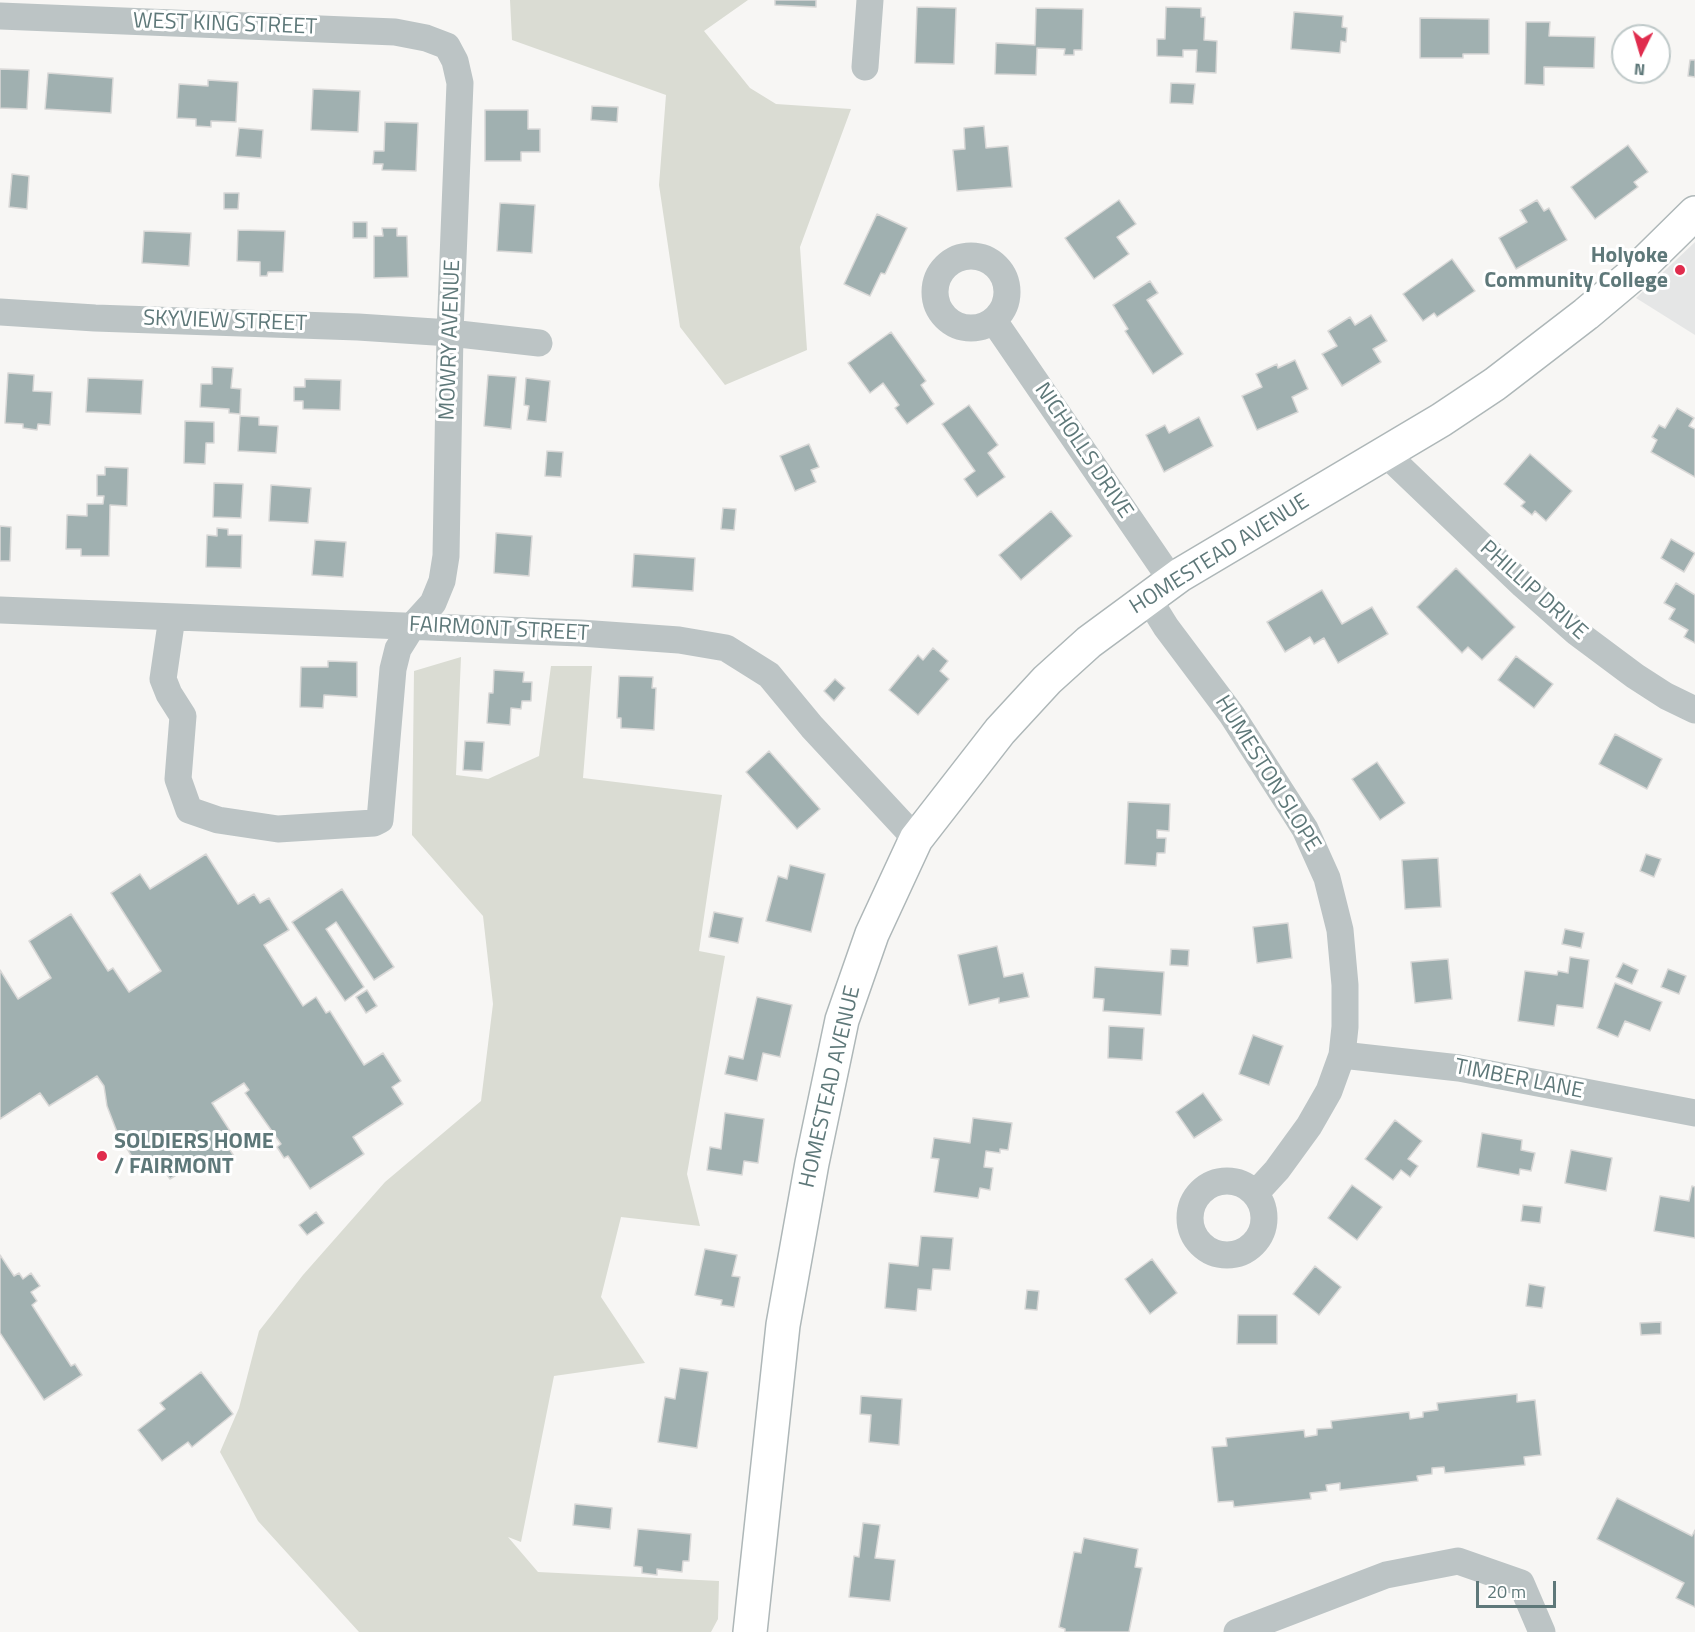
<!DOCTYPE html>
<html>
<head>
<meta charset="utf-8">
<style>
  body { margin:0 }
  #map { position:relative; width:1695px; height:1632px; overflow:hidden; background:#f7f6f4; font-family:"Titillium Web",sans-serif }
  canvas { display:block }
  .north { position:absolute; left:1611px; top:24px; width:60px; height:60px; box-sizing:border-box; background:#fff; border:2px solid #bfc9c9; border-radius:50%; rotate:185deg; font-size:16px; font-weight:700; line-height:24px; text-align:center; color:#5e7879 }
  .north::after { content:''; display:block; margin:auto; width:21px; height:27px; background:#e02c4d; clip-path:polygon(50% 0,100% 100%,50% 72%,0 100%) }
  .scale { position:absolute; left:1476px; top:1581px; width:80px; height:27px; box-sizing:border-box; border:3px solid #5e7879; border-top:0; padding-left:8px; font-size:18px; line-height:21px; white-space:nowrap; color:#5e7879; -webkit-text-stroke:4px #fff; paint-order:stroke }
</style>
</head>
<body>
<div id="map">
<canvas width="1695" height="1632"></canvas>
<div class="north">N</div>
<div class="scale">20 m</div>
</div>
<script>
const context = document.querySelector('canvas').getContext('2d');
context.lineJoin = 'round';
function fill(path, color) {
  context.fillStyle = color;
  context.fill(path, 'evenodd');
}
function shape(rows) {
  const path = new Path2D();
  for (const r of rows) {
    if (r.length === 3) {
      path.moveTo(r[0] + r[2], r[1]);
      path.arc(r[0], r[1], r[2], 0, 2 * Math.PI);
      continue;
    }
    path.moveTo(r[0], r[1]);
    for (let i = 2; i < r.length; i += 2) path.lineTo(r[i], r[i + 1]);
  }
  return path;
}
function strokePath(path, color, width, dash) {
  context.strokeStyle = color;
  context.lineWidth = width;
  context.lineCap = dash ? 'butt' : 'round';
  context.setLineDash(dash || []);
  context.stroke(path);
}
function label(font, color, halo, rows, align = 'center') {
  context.font = font + ' "Titillium Web",sans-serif';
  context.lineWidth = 6;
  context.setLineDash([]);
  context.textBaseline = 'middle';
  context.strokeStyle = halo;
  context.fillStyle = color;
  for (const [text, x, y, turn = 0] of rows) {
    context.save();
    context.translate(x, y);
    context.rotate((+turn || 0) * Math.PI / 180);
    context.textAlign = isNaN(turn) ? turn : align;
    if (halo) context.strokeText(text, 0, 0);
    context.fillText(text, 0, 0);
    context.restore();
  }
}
fill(shape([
  [1695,242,1695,335,1636,298]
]), '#e5e6e6');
fill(shape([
  [510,0,748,0,704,31,750,88,776,104,851,109,800,247,807,350,725,385,680,327,659,185,666,95,512,40],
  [461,657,456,775,488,779,539,756,551,666,592,666,583,778,722,795,699,951,725,956,687,1174,700,1226,621,1217,601,1297,645,1363,554,1376,521,1542,508,1537,538,1572,719,1581,718,1619,711,1632,359,1632,258,1521,220,1452,239,1408,259,1331,303,1275,385,1182,481,1101,493,1004,483,916,412,835,414,671]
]), '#dadcd3');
const building = shape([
  [775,0,816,0,816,7,775,5,775,0],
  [917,7,956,8,954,64,915,63,917,7],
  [1166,7,1201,8,1201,17,1205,17,1204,40,1217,41,1216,73,1196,72,1197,50,1183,50,1183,57,1157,56,1157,39,1165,39,1166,7],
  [1036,8,1083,9,1082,50,1074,50,1074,55,1064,55,1065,49,1037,48,1036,75,995,74,996,43,1035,45,1036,8],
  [1294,12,1343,16,1342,27,1347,28,1346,42,1341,41,1340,53,1291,49,1294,12],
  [1420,18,1489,19,1489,54,1463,54,1463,58,1420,58,1420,18],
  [1526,22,1550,22,1549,36,1595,37,1594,68,1544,67,1544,85,1525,84,1526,22],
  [1690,60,1695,60,1695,77,1688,76,1690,60],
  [0,69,29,70,27,109,0,108,0,69],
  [48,73,113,78,111,113,45,109,48,73],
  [208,80,238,82,236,122,211,121,211,127,196,126,196,119,177,118,179,84,208,86,208,80],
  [1171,83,1195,84,1193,104,1170,103,1171,83],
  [313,89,360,91,358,132,311,130,313,89],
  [592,106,618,107,617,122,591,120,592,106],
  [485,110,528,110,528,129,540,129,540,152,521,152,521,161,485,161,485,110],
  [385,122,418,123,416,171,382,170,383,164,373,164,374,151,384,151,385,122],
  [984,126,986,148,1008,146,1012,187,957,191,953,150,965,149,964,128,984,126],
  [239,128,263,130,261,158,236,156,239,128],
  [1628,145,1648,172,1634,182,1638,187,1595,219,1571,187,1628,145],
  [12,174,29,176,27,209,9,207,12,174],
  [224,193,239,193,238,209,224,209,224,193],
  [1119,200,1136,224,1117,237,1129,254,1094,279,1065,238,1119,200],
  [1537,200,1544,211,1549,208,1567,240,1516,269,1499,238,1527,222,1520,210,1537,200],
  [500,203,535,205,532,253,497,251,500,203],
  [877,214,907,228,885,274,881,273,870,296,844,284,877,214],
  [353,222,367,222,367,238,353,238,353,222],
  [382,228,397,228,397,236,407,236,408,277,374,278,374,236,383,236,382,228],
  [238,230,285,231,283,272,268,272,267,276,260,276,260,262,237,261,238,230],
  [144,231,191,233,189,266,142,263,144,231],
  [1452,259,1475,291,1437,317,1434,313,1423,321,1403,294,1452,259],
  [1150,281,1158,293,1147,300,1183,354,1153,374,1125,331,1128,329,1113,305,1150,281],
  [1371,315,1387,341,1373,349,1381,362,1342,386,1322,354,1337,346,1328,331,1350,317,1355,325,1371,315],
  [891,332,926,381,921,385,934,404,907,424,895,408,899,405,883,383,870,393,848,363,891,332],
  [1295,360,1308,389,1292,397,1298,412,1257,430,1242,396,1262,387,1256,374,1277,364,1278,368,1295,360],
  [212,367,233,368,231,388,241,389,240,414,229,413,229,409,200,407,201,384,212,384,212,367],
  [8,373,34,375,33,391,52,392,50,425,38,424,37,430,23,428,23,424,5,423,8,373],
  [488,375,516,377,511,429,484,426,488,375],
  [88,378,143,380,141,414,86,412,88,378],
  [526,378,550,381,546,422,527,420,529,406,524,405,526,378],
  [305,379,341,380,340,410,303,409,303,401,294,401,294,387,305,387,305,379],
  [969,405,998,445,988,453,1005,477,977,497,964,479,975,471,942,424,969,405],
  [1677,408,1694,418,1689,426,1695,429,1695,477,1651,452,1657,440,1652,437,1659,425,1665,428,1677,408],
  [240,416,259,417,259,425,278,426,276,453,238,451,240,416],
  [1199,417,1213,446,1164,472,1146,435,1165,425,1169,433,1199,417],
  [185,421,214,422,214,443,206,443,205,464,184,463,185,421],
  [809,444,819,467,811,470,816,482,795,491,780,456,809,444],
  [547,451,563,452,561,477,545,476,547,451],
  [1530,454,1572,491,1546,521,1535,511,1532,515,1521,506,1525,502,1504,484,1530,454],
  [105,467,128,468,127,506,110,505,109,556,81,556,81,549,66,549,67,515,87,516,87,504,103,504,104,496,97,496,97,475,105,475,105,467],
  [214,483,243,484,241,518,213,517,214,483],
  [271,485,311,488,308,523,269,521,271,485],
  [723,508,736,509,734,530,721,529,723,508],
  [1051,511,1072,536,1021,580,999,555,1051,511],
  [0,526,11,527,10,561,0,561,0,526],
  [217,528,228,529,228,535,242,535,241,568,206,567,207,535,217,536,217,528],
  [496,533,532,536,529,576,494,573,496,533],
  [1671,539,1695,553,1684,572,1661,558,1671,539],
  [315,540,346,542,343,577,312,575,315,540],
  [634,554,695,558,693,591,632,587,634,554],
  [1456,568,1515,627,1482,660,1468,647,1462,653,1417,607,1456,568],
  [1676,583,1695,595,1695,643,1684,637,1688,630,1669,619,1675,609,1664,603,1676,583],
  [1322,590,1342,624,1372,607,1388,634,1338,663,1324,638,1314,644,1310,637,1285,652,1267,622,1322,590],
  [933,648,948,661,940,671,949,679,918,715,889,690,918,655,923,660,933,648],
  [1516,656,1553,684,1534,708,1498,680,1516,656],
  [328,661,357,662,357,697,324,695,323,708,300,707,301,667,328,667,328,661],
  [494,670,524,672,523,682,532,682,531,701,522,701,521,709,511,708,510,725,487,723,489,693,493,693,494,670],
  [619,676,653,677,652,688,656,688,654,730,621,728,621,718,617,718,619,676],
  [835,679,845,688,834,701,824,691,835,679],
  [1615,734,1662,759,1647,789,1599,764,1615,734],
  [465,741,484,742,482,771,463,770,465,741],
  [769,751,820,809,797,829,746,772,769,751],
  [1377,762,1405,803,1380,820,1352,779,1377,762],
  [1128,802,1170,804,1169,831,1157,830,1157,838,1166,838,1165,853,1157,853,1156,866,1125,864,1128,802],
  [206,854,238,904,254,894,260,903,269,898,289,930,264,945,303,1006,316,997,326,1013,330,1011,364,1065,383,1053,401,1081,392,1087,403,1104,353,1137,364,1154,310,1189,288,1156,284,1158,277,1147,281,1144,245,1093,249,1090,244,1083,212,1103,234,1137,225,1143,234,1156,211,1170,203,1158,170,1179,157,1160,140,1170,117,1132,107,1106,104,1086,97,1076,49,1106,40,1093,0,1119,0,970,18,999,51,978,29,941,71,914,108,971,113,968,129,992,161,971,111,893,140,874,150,889,206,854],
  [1646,854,1661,859,1654,877,1640,871,1646,854],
  [1438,858,1441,907,1405,909,1402,860,1438,858],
  [790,865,825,874,811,932,766,921,778,876,787,879,790,865],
  [342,889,394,967,374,980,336,922,326,929,364,987,345,1001,292,922,342,889],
  [714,912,743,918,738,943,709,937,714,912],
  [1288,923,1292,958,1257,963,1253,927,1288,923],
  [1565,929,1584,933,1581,948,1562,944,1565,929],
  [997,946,1004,977,1023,973,1029,997,999,1003,999,998,969,1005,958,955,997,946],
  [1171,949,1189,950,1188,966,1170,965,1171,949],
  [1570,957,1589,960,1583,1008,1557,1005,1554,1026,1518,1021,1525,971,1557,975,1558,971,1568,973,1570,957],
  [1448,959,1452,999,1415,1003,1411,962,1448,959],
  [1623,963,1638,970,1632,984,1616,977,1623,963],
  [1095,967,1164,972,1161,1015,1103,1011,1104,999,1093,998,1095,967],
  [1668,969,1686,976,1679,994,1661,987,1668,969],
  [1615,983,1662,1002,1650,1031,1625,1021,1618,1037,1597,1028,1615,983],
  [367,990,377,1006,366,1013,356,997,367,990],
  [757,997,792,1005,780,1057,763,1053,757,1081,725,1074,729,1056,743,1059,757,997],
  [1109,1026,1144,1028,1142,1060,1108,1058,1109,1026],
  [1253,1035,1283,1046,1269,1085,1239,1074,1253,1035],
  [1203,1093,1222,1120,1194,1138,1176,1112,1203,1093],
  [725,1113,764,1119,758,1163,744,1161,742,1175,707,1170,710,1147,721,1149,725,1113],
  [973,1118,1012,1123,1008,1150,1000,1149,1000,1153,986,1151,984,1167,993,1168,990,1190,980,1188,978,1198,934,1192,939,1159,931,1158,934,1138,970,1143,973,1118],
  [1395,1120,1422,1141,1408,1159,1418,1166,1410,1177,1401,1170,1393,1180,1365,1159,1395,1120],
  [1482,1133,1522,1140,1521,1150,1535,1153,1531,1171,1520,1169,1519,1175,1477,1167,1482,1133],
  [1571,1150,1612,1158,1606,1191,1565,1183,1571,1150],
  [1352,1185,1382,1207,1357,1240,1328,1218,1352,1185],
  [1692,1186,1695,1187,1695,1238,1654,1231,1660,1196,1689,1201,1692,1186],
  [1523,1205,1542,1207,1540,1223,1521,1221,1523,1205],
  [316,1212,324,1223,307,1235,299,1225,316,1212],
  [921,1236,953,1238,950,1270,933,1269,931,1290,918,1289,916,1311,885,1308,889,1263,918,1266,921,1236],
  [705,1249,737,1255,732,1276,740,1277,734,1307,721,1305,722,1300,695,1295,705,1249],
  [0,1255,14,1276,19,1273,23,1279,31,1273,40,1286,31,1292,37,1301,32,1305,71,1366,75,1364,82,1375,44,1400,0,1333,0,1255],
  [1152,1259,1177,1293,1150,1314,1125,1279,1152,1259],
  [1315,1266,1341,1287,1319,1315,1293,1294,1315,1266],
  [1529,1284,1545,1287,1542,1308,1526,1306,1529,1284],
  [1027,1290,1039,1291,1037,1310,1025,1309,1027,1290],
  [1238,1315,1277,1315,1277,1344,1237,1344,1238,1315],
  [1661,1322,1661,1334,1641,1335,1640,1323,1661,1322],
  [680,1368,708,1372,697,1448,658,1442,665,1397,675,1399,680,1368],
  [201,1372,233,1414,192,1447,188,1442,162,1461,138,1430,165,1409,160,1403,201,1372],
  [1517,1394,1517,1402,1535,1400,1541,1455,1524,1457,1525,1465,1445,1473,1444,1467,1432,1468,1432,1474,1417,1476,1418,1481,1340,1490,1340,1483,1326,1485,1327,1491,1310,1493,1311,1499,1234,1507,1233,1501,1218,1502,1212,1447,1227,1446,1226,1438,1304,1430,1305,1437,1317,1435,1317,1429,1332,1428,1331,1421,1409,1412,1410,1419,1423,1417,1423,1412,1438,1410,1437,1403,1517,1394],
  [861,1396,902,1399,899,1445,869,1442,871,1415,860,1414,861,1396],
  [1617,1498,1692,1536,1695,1530,1695,1607,1676,1598,1684,1583,1597,1539,1617,1498],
  [575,1504,612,1508,610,1529,573,1525,575,1504],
  [863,1523,880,1525,875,1558,895,1560,890,1601,849,1597,854,1556,859,1557,863,1523],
  [638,1529,691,1534,689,1561,683,1561,682,1572,657,1569,657,1575,642,1573,642,1567,634,1566,638,1529],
  [1084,1538,1138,1549,1135,1567,1142,1568,1129,1632,1065,1632,1065,1629,1059,1627,1074,1552,1081,1553,1084,1538]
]);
fill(building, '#a0b0b0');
strokePath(building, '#d9d8d7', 1.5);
const primary = shape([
  [750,1632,783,1325,812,1163,842,1020,872,934,916,839,1000,731,1047,680,1089,642,1180,575,1441,420,1495,384,1586,314,1630,277,1695,213]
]);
strokePath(primary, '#aeb7b8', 36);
strokePath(shape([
  [0,16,395,32,426,38,447,46,455,61,460,83,450,333,446,556,442,581,433,603,413,625,398,649,393,669,380,820,374,823,278,829,218,820,189,810,178,779,183,716,169,694,163,679,172,617],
  [865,67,870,0],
  [971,292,36],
  [0,312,95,318,358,327,450,333,539,343],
  [994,321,1172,581],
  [1386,454,1523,585,1576,632,1635,676,1666,696,1695,710],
  [1148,598,1166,627,1232,715,1305,829,1327,878,1340,930,1345,985,1345,1027,1342,1055,1329,1091,1309,1126,1277,1170,1255,1194],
  [0,610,580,633,679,640,726,648,769,675,812,727,916,839],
  [1342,1055,1459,1068,1695,1113],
  [1227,1218,37],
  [1237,1632,1386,1575,1458,1561,1521,1583,1542,1632]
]), '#bcc4c5', 27);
strokePath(primary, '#fff', 33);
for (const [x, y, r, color] of [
  [1680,270,6,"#e02c4d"],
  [102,1156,6,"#e02c4d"]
]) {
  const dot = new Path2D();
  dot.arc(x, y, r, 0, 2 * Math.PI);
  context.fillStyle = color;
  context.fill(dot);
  strokePath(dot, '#fff', 2);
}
label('22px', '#5e7879', '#fff', [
  ["WEST KING STREET",225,25,2],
  ["SKYVIEW STREET",225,322,2],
  ["MOWRY AVENUE",451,340,-88],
  ["NICHOLLS DRIVE",1083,451,56],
  ["HOMESTEAD AVENUE",1220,555,-32],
  ["PHILLIP DRIVE",1533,591,42],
  ["FAIRMONT STREET",499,630,3],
  ["HUMESTON SLOPE",1267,774,58],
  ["TIMBER LANE",1519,1080,11],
  ["HOMESTEAD AVENUE",831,1087,-77]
]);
label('bold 22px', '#5e7879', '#fff', [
  ["Holyoke",1668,257],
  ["Community College",1668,282],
  ["SOLDIERS HOME",114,1143,"left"],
  ["/ FAIRMONT",114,1168,"left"]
], 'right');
</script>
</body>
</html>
